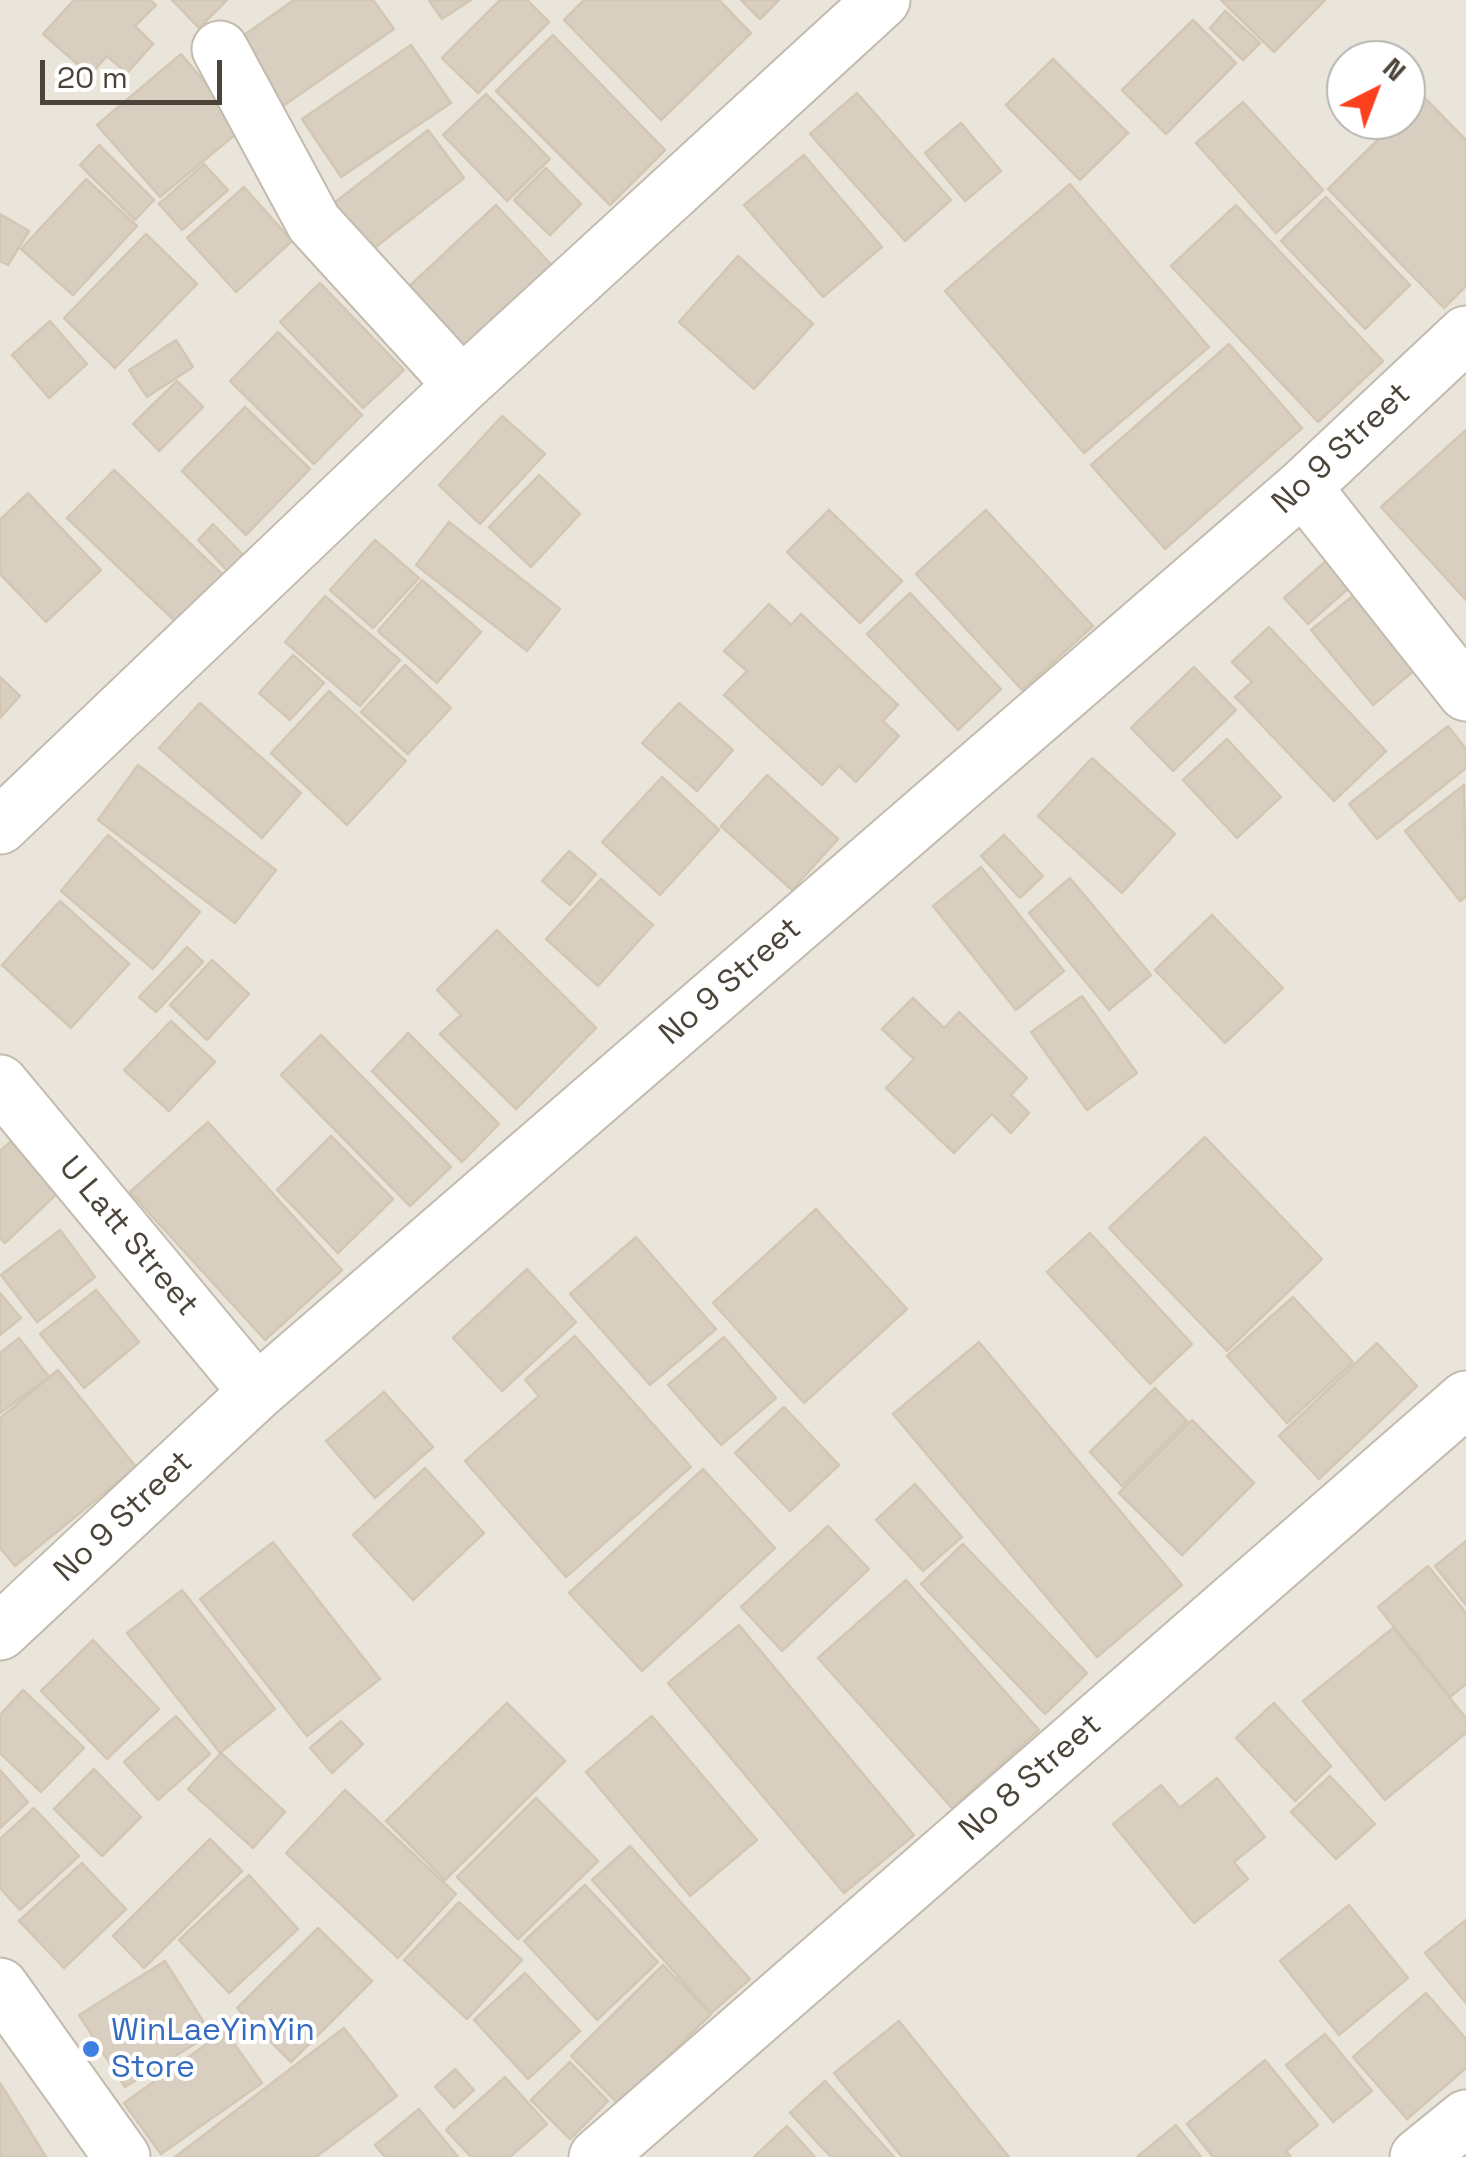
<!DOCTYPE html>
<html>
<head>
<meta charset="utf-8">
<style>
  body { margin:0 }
  #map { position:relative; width:1466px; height:2157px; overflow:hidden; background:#f6f3ec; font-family:"Space Grotesk",sans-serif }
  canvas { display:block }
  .north { position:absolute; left:1326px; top:40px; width:100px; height:100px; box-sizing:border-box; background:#fff; border:2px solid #b7b4b0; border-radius:50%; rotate:42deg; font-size:28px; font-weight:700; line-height:40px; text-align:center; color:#4b4439 }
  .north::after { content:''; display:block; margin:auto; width:35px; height:45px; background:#fc3f1d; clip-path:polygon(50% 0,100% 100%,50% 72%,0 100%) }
  .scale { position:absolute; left:40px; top:60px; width:182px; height:45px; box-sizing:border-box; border:5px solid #4b4439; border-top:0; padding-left:12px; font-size:30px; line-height:35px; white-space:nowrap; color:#4b4439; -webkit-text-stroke:8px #fff; paint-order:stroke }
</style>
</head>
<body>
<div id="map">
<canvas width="1466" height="2157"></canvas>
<div class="north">N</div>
<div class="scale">20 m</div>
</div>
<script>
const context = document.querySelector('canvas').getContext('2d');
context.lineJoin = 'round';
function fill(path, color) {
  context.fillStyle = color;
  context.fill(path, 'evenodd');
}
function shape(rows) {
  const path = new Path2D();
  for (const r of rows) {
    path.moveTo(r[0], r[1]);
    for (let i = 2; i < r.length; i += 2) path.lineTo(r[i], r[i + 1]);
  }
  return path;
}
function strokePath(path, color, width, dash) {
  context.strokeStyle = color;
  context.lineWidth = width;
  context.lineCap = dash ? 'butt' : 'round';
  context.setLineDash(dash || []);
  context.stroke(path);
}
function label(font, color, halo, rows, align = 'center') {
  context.font = font + ' "Space Grotesk",sans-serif';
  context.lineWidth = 8;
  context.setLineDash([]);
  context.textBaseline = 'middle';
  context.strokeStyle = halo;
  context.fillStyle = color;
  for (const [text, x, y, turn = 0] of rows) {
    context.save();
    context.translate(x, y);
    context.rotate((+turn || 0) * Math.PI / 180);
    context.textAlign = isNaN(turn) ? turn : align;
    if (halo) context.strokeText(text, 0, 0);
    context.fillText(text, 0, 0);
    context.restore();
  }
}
fill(shape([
  [0,0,1466,0,1466,2157,0,2157],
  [1346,60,1406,60,1406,120,1346,120]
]), '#eae5da');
const building = shape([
  [74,0,150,0,156,5,135,26,153,44,127,73,107,56,90,75,43,34,74,0],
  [172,0,227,0,199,28,172,0],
  [294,0,373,0,394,29,283,106,237,40,294,0],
  [429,0,471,0,442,19,429,0],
  [500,0,527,0,549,22,478,93,442,58,500,0],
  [584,0,719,0,751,33,661,120,564,20,584,0],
  [741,0,779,0,760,19,741,0],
  [1221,0,1325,0,1274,52,1221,0],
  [1225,11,1260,43,1243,60,1210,28,1225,11],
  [1193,20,1236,63,1166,134,1122,90,1193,20],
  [553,35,665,150,610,205,496,91,553,35],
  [411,45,451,103,341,177,302,119,411,45],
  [181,54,243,128,160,197,97,125,181,54],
  [1053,59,1128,133,1080,180,1006,105,1053,59],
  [857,93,951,200,905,241,810,134,857,93],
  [486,94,550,159,507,201,443,135,486,94],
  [1423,96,1466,140,1466,286,1444,308,1328,189,1398,120,1406,120,1406,112,1423,96],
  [1243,102,1323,190,1276,233,1196,143,1243,102],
  [961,123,1001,171,965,201,925,153,961,123],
  [428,130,464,178,368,253,330,206,428,130],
  [99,145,154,200,135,220,80,165,99,145],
  [804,155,882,247,823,297,744,205,804,155],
  [204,164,228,190,182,230,159,204,204,164],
  [546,168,581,204,550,235,514,200,546,168],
  [86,179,137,226,73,295,21,249,86,179],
  [1070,184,1209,347,1084,453,945,291,1070,184],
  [244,187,292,241,236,292,187,238,244,187],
  [1326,197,1410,285,1365,329,1281,241,1326,197],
  [496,205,558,272,462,360,401,294,496,205],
  [1236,205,1383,361,1318,422,1171,266,1236,205],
  [0,214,29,231,8,265,0,261,0,214],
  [146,234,197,284,115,368,64,318,146,234],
  [738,256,813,324,754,389,679,322,738,256],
  [320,283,404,370,363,408,280,322,320,283],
  [50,321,87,364,49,398,12,355,50,321],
  [278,332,362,415,314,464,230,381,278,332],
  [176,340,193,367,147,397,129,370,176,340],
  [1229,344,1302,428,1165,549,1091,465,1229,344],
  [177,381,203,407,159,451,133,424,177,381],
  [245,407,310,469,246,535,182,471,245,407],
  [502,416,545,454,480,524,439,485,502,416],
  [1466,430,1466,600,1381,507,1466,430],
  [114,470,226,578,180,626,67,518,114,470],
  [539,475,580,514,531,567,489,527,539,475],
  [28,493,101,570,46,622,0,574,0,520,28,493],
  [829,510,902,581,860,623,787,552,829,510],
  [986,510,1093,626,1022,690,916,574,986,510],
  [449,522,560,609,527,651,416,565,449,522],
  [213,524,252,564,236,580,198,540,213,524],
  [375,540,419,578,373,628,330,590,375,540],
  [1326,561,1349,588,1308,624,1284,598,1326,561],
  [422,580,481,632,437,683,378,631,422,580],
  [910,593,1001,689,958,730,867,634,910,593],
  [1354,595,1416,669,1373,705,1311,630,1354,595],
  [325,596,400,660,360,706,285,642,325,596],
  [769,604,791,625,801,614,898,705,883,721,899,736,856,782,839,766,822,785,724,695,747,671,724,651,769,604],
  [1269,627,1386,751,1334,801,1235,697,1252,682,1232,662,1269,627],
  [293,655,324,683,290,720,259,693,293,655],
  [405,665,451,708,408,754,361,712,405,665],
  [1194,667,1236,710,1173,771,1131,728,1194,667],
  [0,677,20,696,0,718,0,677],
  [329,691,406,761,347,825,271,753,329,691],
  [200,703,301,793,262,838,159,748,200,703],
  [679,703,733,750,697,791,642,743,679,703],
  [1448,726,1466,749,1466,768,1377,839,1349,804,1448,726],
  [1227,739,1281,797,1237,838,1183,780,1227,739],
  [1092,758,1175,834,1122,893,1038,816,1092,758],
  [138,765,276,870,235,923,98,820,138,765],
  [767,775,838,839,792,890,721,826,767,775],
  [662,777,719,830,660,895,602,842,662,777],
  [1464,785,1466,897,1460,901,1405,831,1464,785],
  [108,835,200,912,153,969,61,891,108,835],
  [1004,835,1043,876,1020,898,981,856,1004,835],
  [569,851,596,874,570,905,542,881,569,851],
  [981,867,1064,971,1016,1010,933,906,981,867],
  [1070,878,1151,975,1109,1010,1029,913,1070,878],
  [601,879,653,925,598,986,546,939,601,879],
  [60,901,129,964,71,1028,2,965,60,901],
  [1212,915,1283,988,1225,1043,1155,970,1212,915],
  [497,930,596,1028,516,1109,440,1034,461,1015,437,990,497,930],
  [187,947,203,962,156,1012,139,997,187,947],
  [212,960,249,994,207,1040,170,1005,212,960],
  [1082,996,1137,1073,1087,1110,1031,1032,1082,996],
  [913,998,944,1028,959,1012,1027,1078,1011,1095,1029,1113,1011,1133,992,1114,954,1153,886,1088,914,1059,882,1029,913,998],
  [171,1021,215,1062,169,1111,124,1070,171,1021],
  [408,1033,499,1124,462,1162,372,1071,408,1033],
  [321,1035,451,1167,410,1206,281,1075,321,1035],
  [208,1122,342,1270,265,1340,130,1192,208,1122],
  [331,1136,393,1199,338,1253,277,1190,331,1136],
  [16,1137,63,1188,5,1243,0,1238,0,1151,16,1137],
  [1205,1137,1322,1259,1227,1351,1109,1228,1205,1137],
  [816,1209,907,1309,804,1403,713,1303,816,1209],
  [60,1230,95,1277,37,1322,1,1275,60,1230],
  [1090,1233,1192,1344,1150,1384,1047,1272,1090,1233],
  [636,1237,716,1329,650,1385,570,1294,636,1237],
  [527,1269,576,1322,502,1391,453,1338,527,1269],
  [96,1290,139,1342,84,1388,40,1334,96,1290],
  [0,1293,21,1318,0,1335,0,1293],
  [1293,1297,1353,1362,1287,1423,1227,1356,1293,1297],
  [575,1336,691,1467,566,1577,465,1461,539,1396,525,1380,575,1336],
  [724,1337,776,1398,721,1445,668,1385,724,1337],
  [19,1338,49,1377,0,1413,0,1353,19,1338],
  [979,1342,1182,1585,1097,1657,893,1414,979,1342],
  [1377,1343,1417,1386,1319,1479,1279,1436,1377,1343],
  [58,1370,136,1467,15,1566,0,1548,0,1418,58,1370],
  [1155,1388,1187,1421,1122,1486,1090,1452,1155,1388],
  [384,1392,433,1447,375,1498,326,1441,384,1392],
  [784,1407,839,1465,790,1511,735,1453,784,1407],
  [1192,1420,1254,1483,1182,1555,1119,1493,1192,1420],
  [425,1468,484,1533,413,1600,353,1535,425,1468],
  [703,1469,775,1548,642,1671,569,1593,703,1469],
  [915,1484,962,1537,923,1571,876,1520,915,1484],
  [828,1526,869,1569,782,1651,741,1607,828,1526],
  [1466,1541,1466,1605,1435,1566,1466,1541],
  [273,1542,380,1679,307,1736,200,1599,273,1542],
  [963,1544,1087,1673,1045,1714,921,1584,963,1544],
  [1428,1566,1466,1613,1466,1684,1450,1697,1378,1607,1428,1566],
  [906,1580,1039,1730,952,1808,818,1658,906,1580],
  [182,1590,275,1709,220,1753,127,1633,182,1590],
  [739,1625,914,1835,844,1893,668,1683,739,1625],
  [1393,1628,1466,1718,1466,1733,1385,1800,1303,1701,1393,1628],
  [93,1640,159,1709,107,1759,41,1691,93,1640],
  [23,1690,84,1748,41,1792,0,1753,0,1715,23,1690],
  [507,1703,565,1761,445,1880,386,1821,507,1703],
  [1274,1703,1331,1766,1295,1801,1236,1738,1274,1703],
  [176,1716,210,1754,158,1800,124,1762,176,1716],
  [652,1716,757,1840,690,1896,586,1772,652,1716],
  [341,1721,363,1744,332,1773,310,1748,341,1721],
  [221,1753,285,1812,253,1848,188,1789,221,1753],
  [94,1769,141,1817,102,1856,54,1809,94,1769],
  [0,1770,28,1802,0,1828,0,1770],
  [1330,1776,1375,1824,1336,1859,1291,1812,1330,1776],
  [1217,1778,1265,1837,1234,1862,1248,1879,1194,1923,1113,1824,1161,1785,1180,1808,1217,1778],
  [345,1790,456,1894,398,1958,286,1853,345,1790],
  [536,1798,598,1861,518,1939,457,1877,536,1798],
  [34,1808,79,1856,20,1910,0,1888,0,1839,34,1808],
  [210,1839,242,1871,144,1968,113,1936,210,1839],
  [630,1846,750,1979,711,2013,592,1880,630,1846],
  [82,1863,126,1909,64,1968,19,1921,82,1863],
  [249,1875,298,1929,229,1993,179,1940,249,1875],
  [585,1885,658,1962,597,2020,524,1941,585,1885],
  [459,1902,522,1960,467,2019,404,1960,459,1902],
  [1349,1905,1408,1978,1339,2035,1280,1961,1349,1905],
  [1466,1920,1466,2003,1425,1953,1466,1920],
  [318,1928,372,1981,291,2062,237,2008,318,1928],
  [165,1961,211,2034,125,2087,79,2015,165,1961],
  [663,1965,711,2014,619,2105,571,2056,663,1965],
  [525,1973,580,2031,528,2079,474,2020,525,1973],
  [1426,1993,1466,2039,1466,2068,1407,2119,1353,2057,1426,1993],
  [899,2021,1009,2157,902,2157,834,2073,899,2021],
  [344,2028,397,2096,316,2157,175,2157,344,2028],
  [225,2031,262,2083,161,2154,124,2103,225,2031],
  [1325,2034,1372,2091,1333,2122,1286,2065,1325,2034],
  [1265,2060,1318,2125,1286,2151,1291,2157,1213,2157,1187,2124,1265,2060],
  [570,2062,608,2101,570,2139,531,2100,570,2062],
  [455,2069,474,2090,454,2108,435,2087,455,2069],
  [505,2077,547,2124,510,2157,471,2157,446,2130,505,2077],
  [825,2081,894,2157,831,2157,790,2113,825,2081],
  [0,2083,46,2157,0,2157,0,2083],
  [419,2109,458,2157,385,2157,375,2145,419,2109],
  [1176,2125,1201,2157,1137,2157,1176,2125],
  [787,2126,815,2157,754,2157,787,2126]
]);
fill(building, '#d8cfc1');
strokePath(building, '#d3c7b4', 2.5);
const minor = shape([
  [220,49,314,223,462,385],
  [1303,487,1466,693],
  [0,826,462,385,882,0],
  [0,1083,257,1392],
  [0,1632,257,1392,1303,487,1466,334],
  [0,1986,122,2157],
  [597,2157,1466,1399],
  [1418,2157,1466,2118]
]);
strokePath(minor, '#c2bbae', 59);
strokePath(minor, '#fff', 55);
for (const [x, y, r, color] of [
  [91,2049,10,"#3f7fe0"]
]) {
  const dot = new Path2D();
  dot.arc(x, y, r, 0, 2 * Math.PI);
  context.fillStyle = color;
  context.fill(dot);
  strokePath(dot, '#fff', 4);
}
label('32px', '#4b4439', '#fff', [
  ["No 9 Street",1342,449,-43],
  ["No 9 Street",731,982,-41],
  ["U Latt Street",128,1237,50],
  ["No 9 Street",124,1517,-43],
  ["No 8 Street",1031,1778,-41]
]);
label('32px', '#366cbe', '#fff', [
  ["WinLaeYinYin",111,2031],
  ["Store",111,2068]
], 'left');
</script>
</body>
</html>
